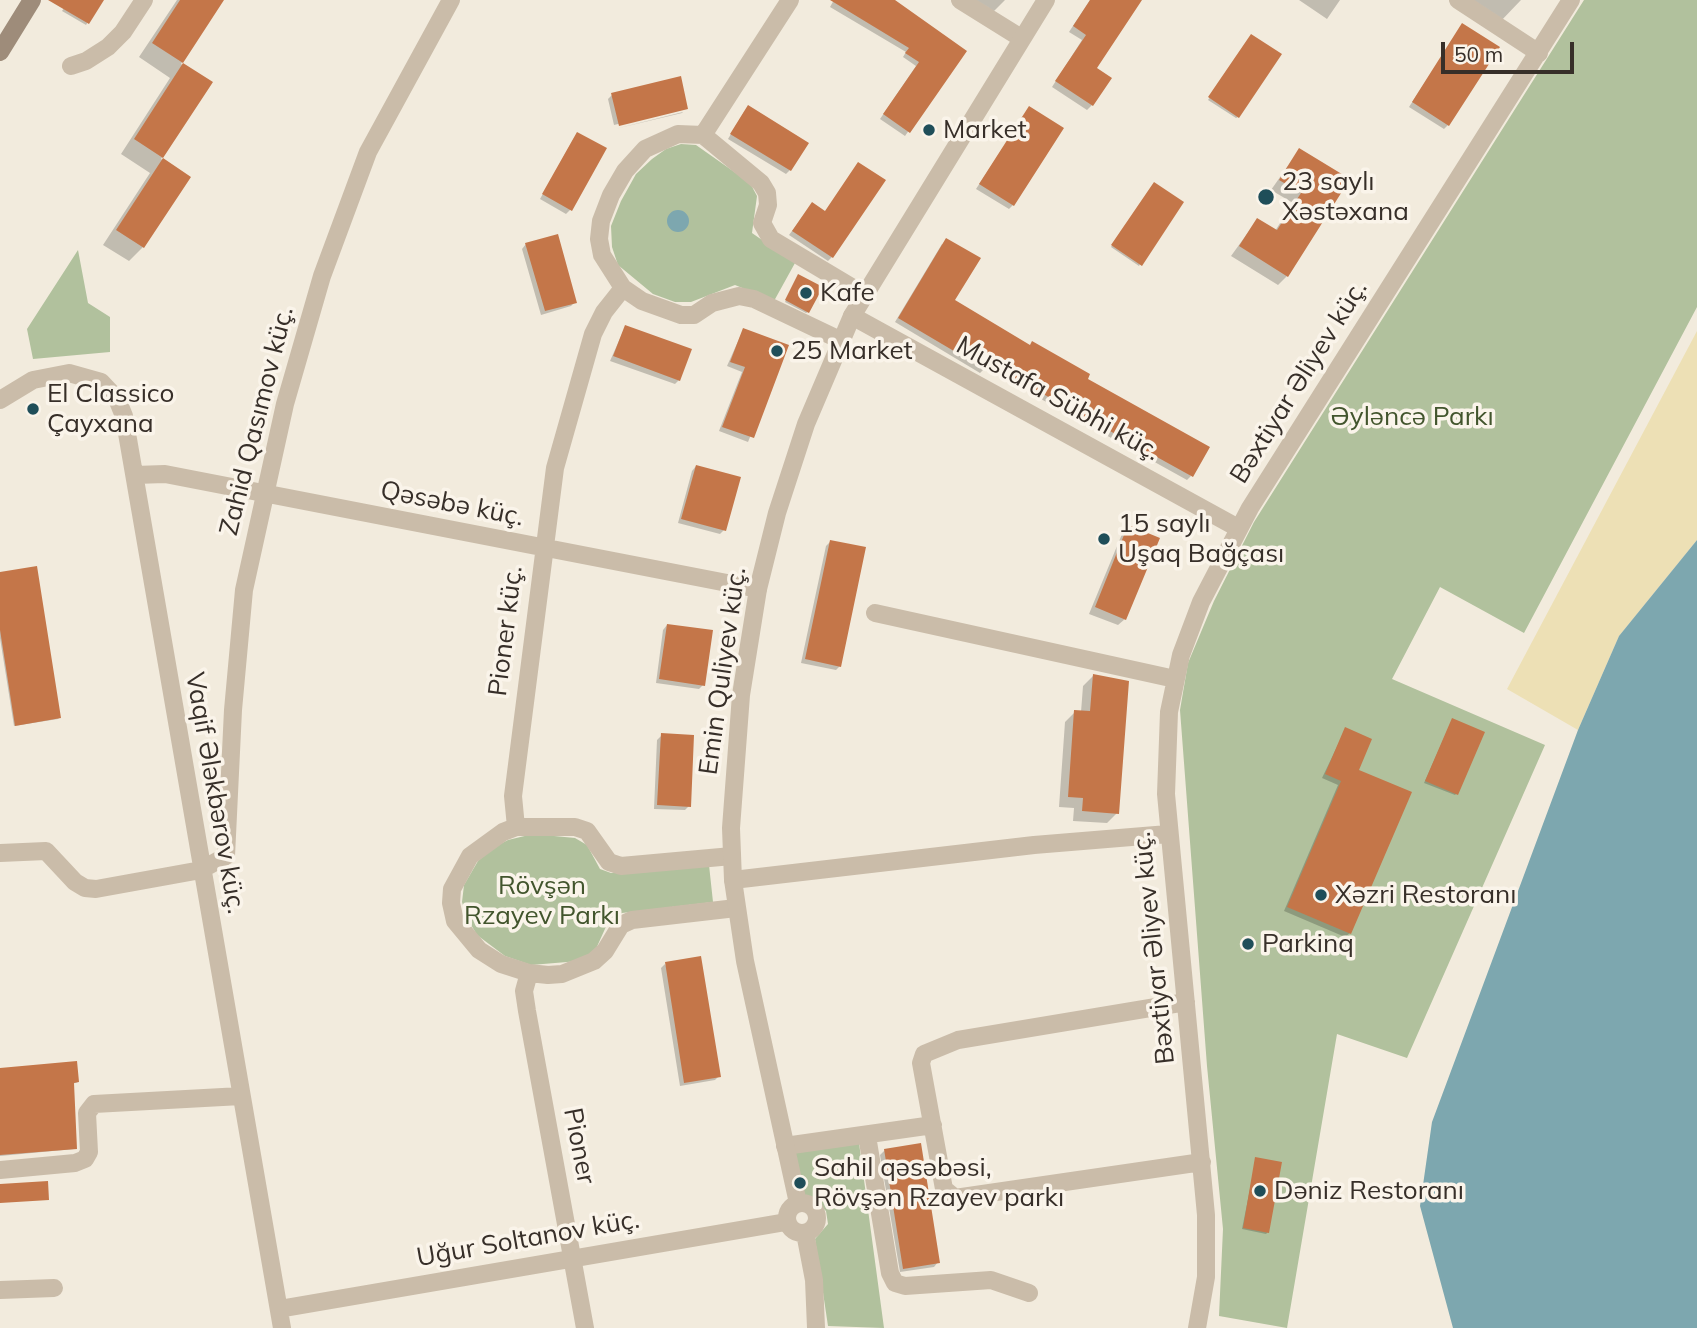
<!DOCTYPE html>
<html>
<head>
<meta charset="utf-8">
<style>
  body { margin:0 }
  #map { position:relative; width:1697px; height:1328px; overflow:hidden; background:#f2ebdd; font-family:Mulish,sans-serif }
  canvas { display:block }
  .scale { position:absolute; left:1441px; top:42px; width:133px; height:32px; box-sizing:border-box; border:4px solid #372f29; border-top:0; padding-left:9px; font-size:21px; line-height:24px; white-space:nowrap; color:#372f29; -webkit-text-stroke:5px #faf4ea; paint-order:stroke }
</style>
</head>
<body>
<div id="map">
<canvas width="1697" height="1328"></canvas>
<div class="scale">50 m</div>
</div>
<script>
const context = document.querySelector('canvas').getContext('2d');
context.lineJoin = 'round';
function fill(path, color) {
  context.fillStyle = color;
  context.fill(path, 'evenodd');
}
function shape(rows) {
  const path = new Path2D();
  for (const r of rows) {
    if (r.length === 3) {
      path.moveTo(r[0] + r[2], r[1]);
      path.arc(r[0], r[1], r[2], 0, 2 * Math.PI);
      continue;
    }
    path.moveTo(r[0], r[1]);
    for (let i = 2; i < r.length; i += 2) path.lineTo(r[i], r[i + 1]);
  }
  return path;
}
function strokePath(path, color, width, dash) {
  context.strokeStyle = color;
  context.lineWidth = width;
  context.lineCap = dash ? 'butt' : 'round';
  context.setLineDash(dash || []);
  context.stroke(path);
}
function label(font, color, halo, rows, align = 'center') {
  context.font = font + ' Mulish,sans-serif';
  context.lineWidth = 7;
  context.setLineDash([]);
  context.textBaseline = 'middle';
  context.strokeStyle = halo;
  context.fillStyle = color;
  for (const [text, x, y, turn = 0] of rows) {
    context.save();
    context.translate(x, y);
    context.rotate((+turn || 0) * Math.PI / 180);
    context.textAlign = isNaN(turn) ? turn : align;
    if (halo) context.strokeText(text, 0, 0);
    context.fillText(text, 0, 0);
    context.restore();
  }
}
fill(shape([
  [1584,0,1697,0,1697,307,1524,633,1440,587,1392,679,1545,745,1407,1058,1337,1034,1287,1328,1219,1316,1223,1229,1207,1066,1180,710,1188,663,1214,601,1254,522],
  [681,144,696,145,750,183,757,196,752,233,795,263,774,301,735,285,691,302,675,302,653,294,618,265,612,247,611,226,621,201,636,174,652,159,666,149],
  [78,250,88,303,110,317,110,352,33,359,27,329],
  [533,834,575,838,587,845,600,869,611,873,709,865,713,902,622,913,609,920,595,951,579,961,531,965,505,956,477,935,467,918,462,902,464,885,478,861,494,847,508,840],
  [859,1143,884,1328,828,1326,815,1239,828,1224,826,1211,817,1202,804,1196,795,1151]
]), '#b1c19d');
fill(shape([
  [1697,331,1697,540,1619,636,1578,730,1507,689]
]), '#ede0b5');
fill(shape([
  [678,221,11],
  [1697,540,1697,1328,1453,1328,1420,1206,1432,1122,1578,730,1619,636]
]), '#7da7af');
fill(shape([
  [69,0,102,0,86,25,62,11],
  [177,0,222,0,181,64,211,83,161,159,188,177,143,247,129,261,103,245,150,173,121,154,170,78,139,57],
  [834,0,892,0,965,51,905,136,880,119,916,66,903,57,906,52,830,7],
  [974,0,1005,0,993,12],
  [1090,0,1140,0,1095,69,1092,105,1087,110,1052,87,1082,40,1069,32],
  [1299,0,1340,0,1327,19],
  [1461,0,1521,0,1499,23],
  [1459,30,1448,125,1444,129,1409,107],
  [1250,38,1238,117,1236,118,1208,100],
  [612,95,686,108,614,125,608,99],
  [1029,108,1013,205,1009,209,976,189],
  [683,112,682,113,615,129],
  [744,112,790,170,786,174,728,139],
  [574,138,570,210,566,214,540,199],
  [1299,150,1347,180,1287,276,1278,285,1231,256,1257,220,1275,231,1293,203,1271,190],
  [1153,186,1140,264,1139,266,1111,247],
  [812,204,832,257,828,261,789,235],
  [526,244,575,302,571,306,541,315,522,249],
  [942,244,953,301,1085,380,1191,476,1187,480,985,368,980,373,895,322],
  [797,278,808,312,806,313,785,302],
  [625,327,679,380,675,384,610,361],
  [743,330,787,346,748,442,719,431,742,372,727,366],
  [696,466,724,530,720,534,678,523,692,471],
  [1129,527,1125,619,1118,625,1089,614,1122,534],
  [830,542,840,666,836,670,801,663,826,546],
  [0,574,59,718,58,719,14,726,0,638],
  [667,625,703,685,699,689,656,683,663,630],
  [1093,676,1117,813,1107,823,1073,821,1074,808,1059,807,1065,722,1075,712,1081,712,1083,686],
  [1452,720,1456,794,1455,795,1424,783],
  [1345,730,1357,771,1350,933,1345,937,1284,911,1338,785,1322,778],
  [662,735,689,806,685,810,654,809,657,740],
  [665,964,719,1076,715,1080,680,1086,661,968],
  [0,1070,78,1082,72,1084,74,1149,0,1156],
  [885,1150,938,1262,934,1267,900,1272,880,1155],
  [1256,1159,1268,1232,1266,1234,1242,1229]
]), '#0003');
fill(shape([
  [48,0,104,0,89,24],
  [180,0,224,0,183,63,152,43],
  [830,0,895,0,967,51,910,133,883,114,919,62,905,53,909,48],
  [1090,0,1142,0,1097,68,1112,78,1093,106,1055,81,1086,35,1073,26],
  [1462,23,1500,47,1449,126,1412,102],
  [1251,34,1282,54,1239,118,1208,97],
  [183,63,213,82,163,158,134,139],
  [681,76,688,109,619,126,611,93],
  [748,105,809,143,791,171,730,134],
  [1029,106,1064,128,1014,206,979,184],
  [577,132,607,148,572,211,542,194],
  [1299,148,1350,179,1288,277,1239,246,1257,218,1277,230,1301,193,1279,180],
  [163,158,191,177,144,248,116,230],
  [858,162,886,180,833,258,792,231,812,202,825,211],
  [1154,182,1184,202,1142,266,1111,245],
  [558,234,577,303,545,311,525,243],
  [946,238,981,258,955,300,1030,345,1032,341,1090,374,1088,379,1210,447,1193,477,989,364,986,370,898,318],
  [798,274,823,287,809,313,785,300],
  [625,325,692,349,680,381,613,356],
  [743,328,789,345,754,438,722,427,745,367,730,362],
  [696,465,741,477,726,531,681,519],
  [1128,525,1160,538,1126,620,1095,607],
  [830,540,866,547,841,667,805,659],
  [37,566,61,718,15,726,0,630,0,572],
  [667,624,713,630,705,686,659,679],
  [1093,674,1129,681,1119,814,1082,811,1083,798,1068,797,1074,710,1090,711],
  [1452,718,1485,732,1458,795,1425,781],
  [1345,727,1372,739,1359,770,1412,792,1351,934,1287,907,1341,781,1325,774],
  [661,733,694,735,691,807,657,805],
  [701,956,721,1077,684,1083,665,962],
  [77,1061,79,1082,74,1083,77,1149,0,1155,0,1068],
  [921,1143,940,1263,903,1269,884,1149],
  [1255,1157,1282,1162,1269,1233,1243,1228],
  [48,1181,49,1200,0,1203,0,1184]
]), '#c47649');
strokePath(shape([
  [960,0,1021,38],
  [1458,0,1539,53],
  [71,66,86,61,108,47,123,32,144,0],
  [703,135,790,0],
  [852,316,1238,528],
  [840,340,754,299,739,296,712,303,694,315,681,315,642,301,623,288,602,255,599,239,601,221,611,195,625,171,645,149,678,134,703,135,761,183,767,193,768,205,762,223,771,239,863,294],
  [0,400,33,380,69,373,101,382,117,399,124,416,282,1328],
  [135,475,165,474,758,589],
  [875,613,1175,679],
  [516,827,513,796,555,468,593,334,604,312,623,288],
  [0,853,46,851,75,882,85,888,96,889,201,870,226,856,233,710,244,590,285,404,322,276,368,152,451,0],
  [732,856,621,866,609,862,587,831,575,827,516,827,503,832,470,856,452,889,451,903,455,921,479,950,501,964,529,973,548,975,562,974,594,961,605,951,621,925,632,920,736,908],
  [733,880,1034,845,1168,834],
  [529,973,524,991,527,1011,585,1328],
  [1186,1002,958,1040,924,1054,921,1063,944,1189,955,1198,1202,1162],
  [867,1136,890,1273,895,1283,905,1286,991,1280,1029,1293],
  [785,1146,933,1125],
  [0,1170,75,1163,85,1159,89,1152,87,1113,94,1104,241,1096],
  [0,1290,54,1288],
  [279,1309,786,1222],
  [1197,1328,1206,1277,1206,1215,1166,794,1169,712,1181,655,1201,602,1250,508,1571,0]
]), '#cabca9', 18);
strokePath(shape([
  [802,1218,15],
  [798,1203,745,961,733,880,731,828,741,695,758,589,777,513,806,424,852,316,1046,0],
  [805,1233,814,1280,816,1328]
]), '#cabca9', 18);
strokePath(shape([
  [0,52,32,0]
]), '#9e8c7a', 18);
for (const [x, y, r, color] of [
  [929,130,7,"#1f4e59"],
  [1266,197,9,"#1f4e59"],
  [806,293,7,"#1f4e59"],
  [777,351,7,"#1f4e59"],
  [33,409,7,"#1f4e59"],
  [1104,539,7,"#1f4e59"],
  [1321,895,7,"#1f4e59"],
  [1248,944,7,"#1f4e59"],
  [800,1183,7,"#1f4e59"],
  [1260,1191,7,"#1f4e59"]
]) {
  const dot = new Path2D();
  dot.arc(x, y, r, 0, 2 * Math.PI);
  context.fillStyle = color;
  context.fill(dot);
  strokePath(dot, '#faf4ea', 2.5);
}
label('26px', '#372f29', '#faf4ea', [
  ["Market",943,130],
  ["23 saylı",1282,182],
  ["Xəstəxana",1282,212],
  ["Kafe",820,293],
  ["25 Market",791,351],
  ["El Classico",47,394],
  ["Çayxana",47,424],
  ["15 saylı",1118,524],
  ["Uşaq Bağçası",1118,554],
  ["Xəzri Restoranı",1335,895],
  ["Parkinq",1262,944],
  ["Sahil qəsəbəsi,",814,1168],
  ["Rövşən Rzayev parkı",814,1198],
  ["Dəniz Restoranı",1274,1191]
], 'left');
label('26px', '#372f29', '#faf4ea', [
  ["Bəxtiyar Əliyev küç.",1299,382,-58],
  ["Mustafa Sübhi küç.",1058,399,29],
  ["Zahid Qasımov küç.",257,421,-76],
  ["Qəsəbə küç.",452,504,11],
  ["Pioner küç.",506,631,-83],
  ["Emin Quliyev küç.",723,671,-82],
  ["Vaqif Ələkbərov küç.",215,793,80],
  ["Bəxtiyar Əliyev küç.",1154,948,-96],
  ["Pioner",579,1146,79],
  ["Uğur Soltanov küç.",528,1239,-10]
]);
label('26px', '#42552d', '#faf4ea', [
  ["Əyləncə Parkı",1412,417],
  ["Rövşən",542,886],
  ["Rzayev Parkı",542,916]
]);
</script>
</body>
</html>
